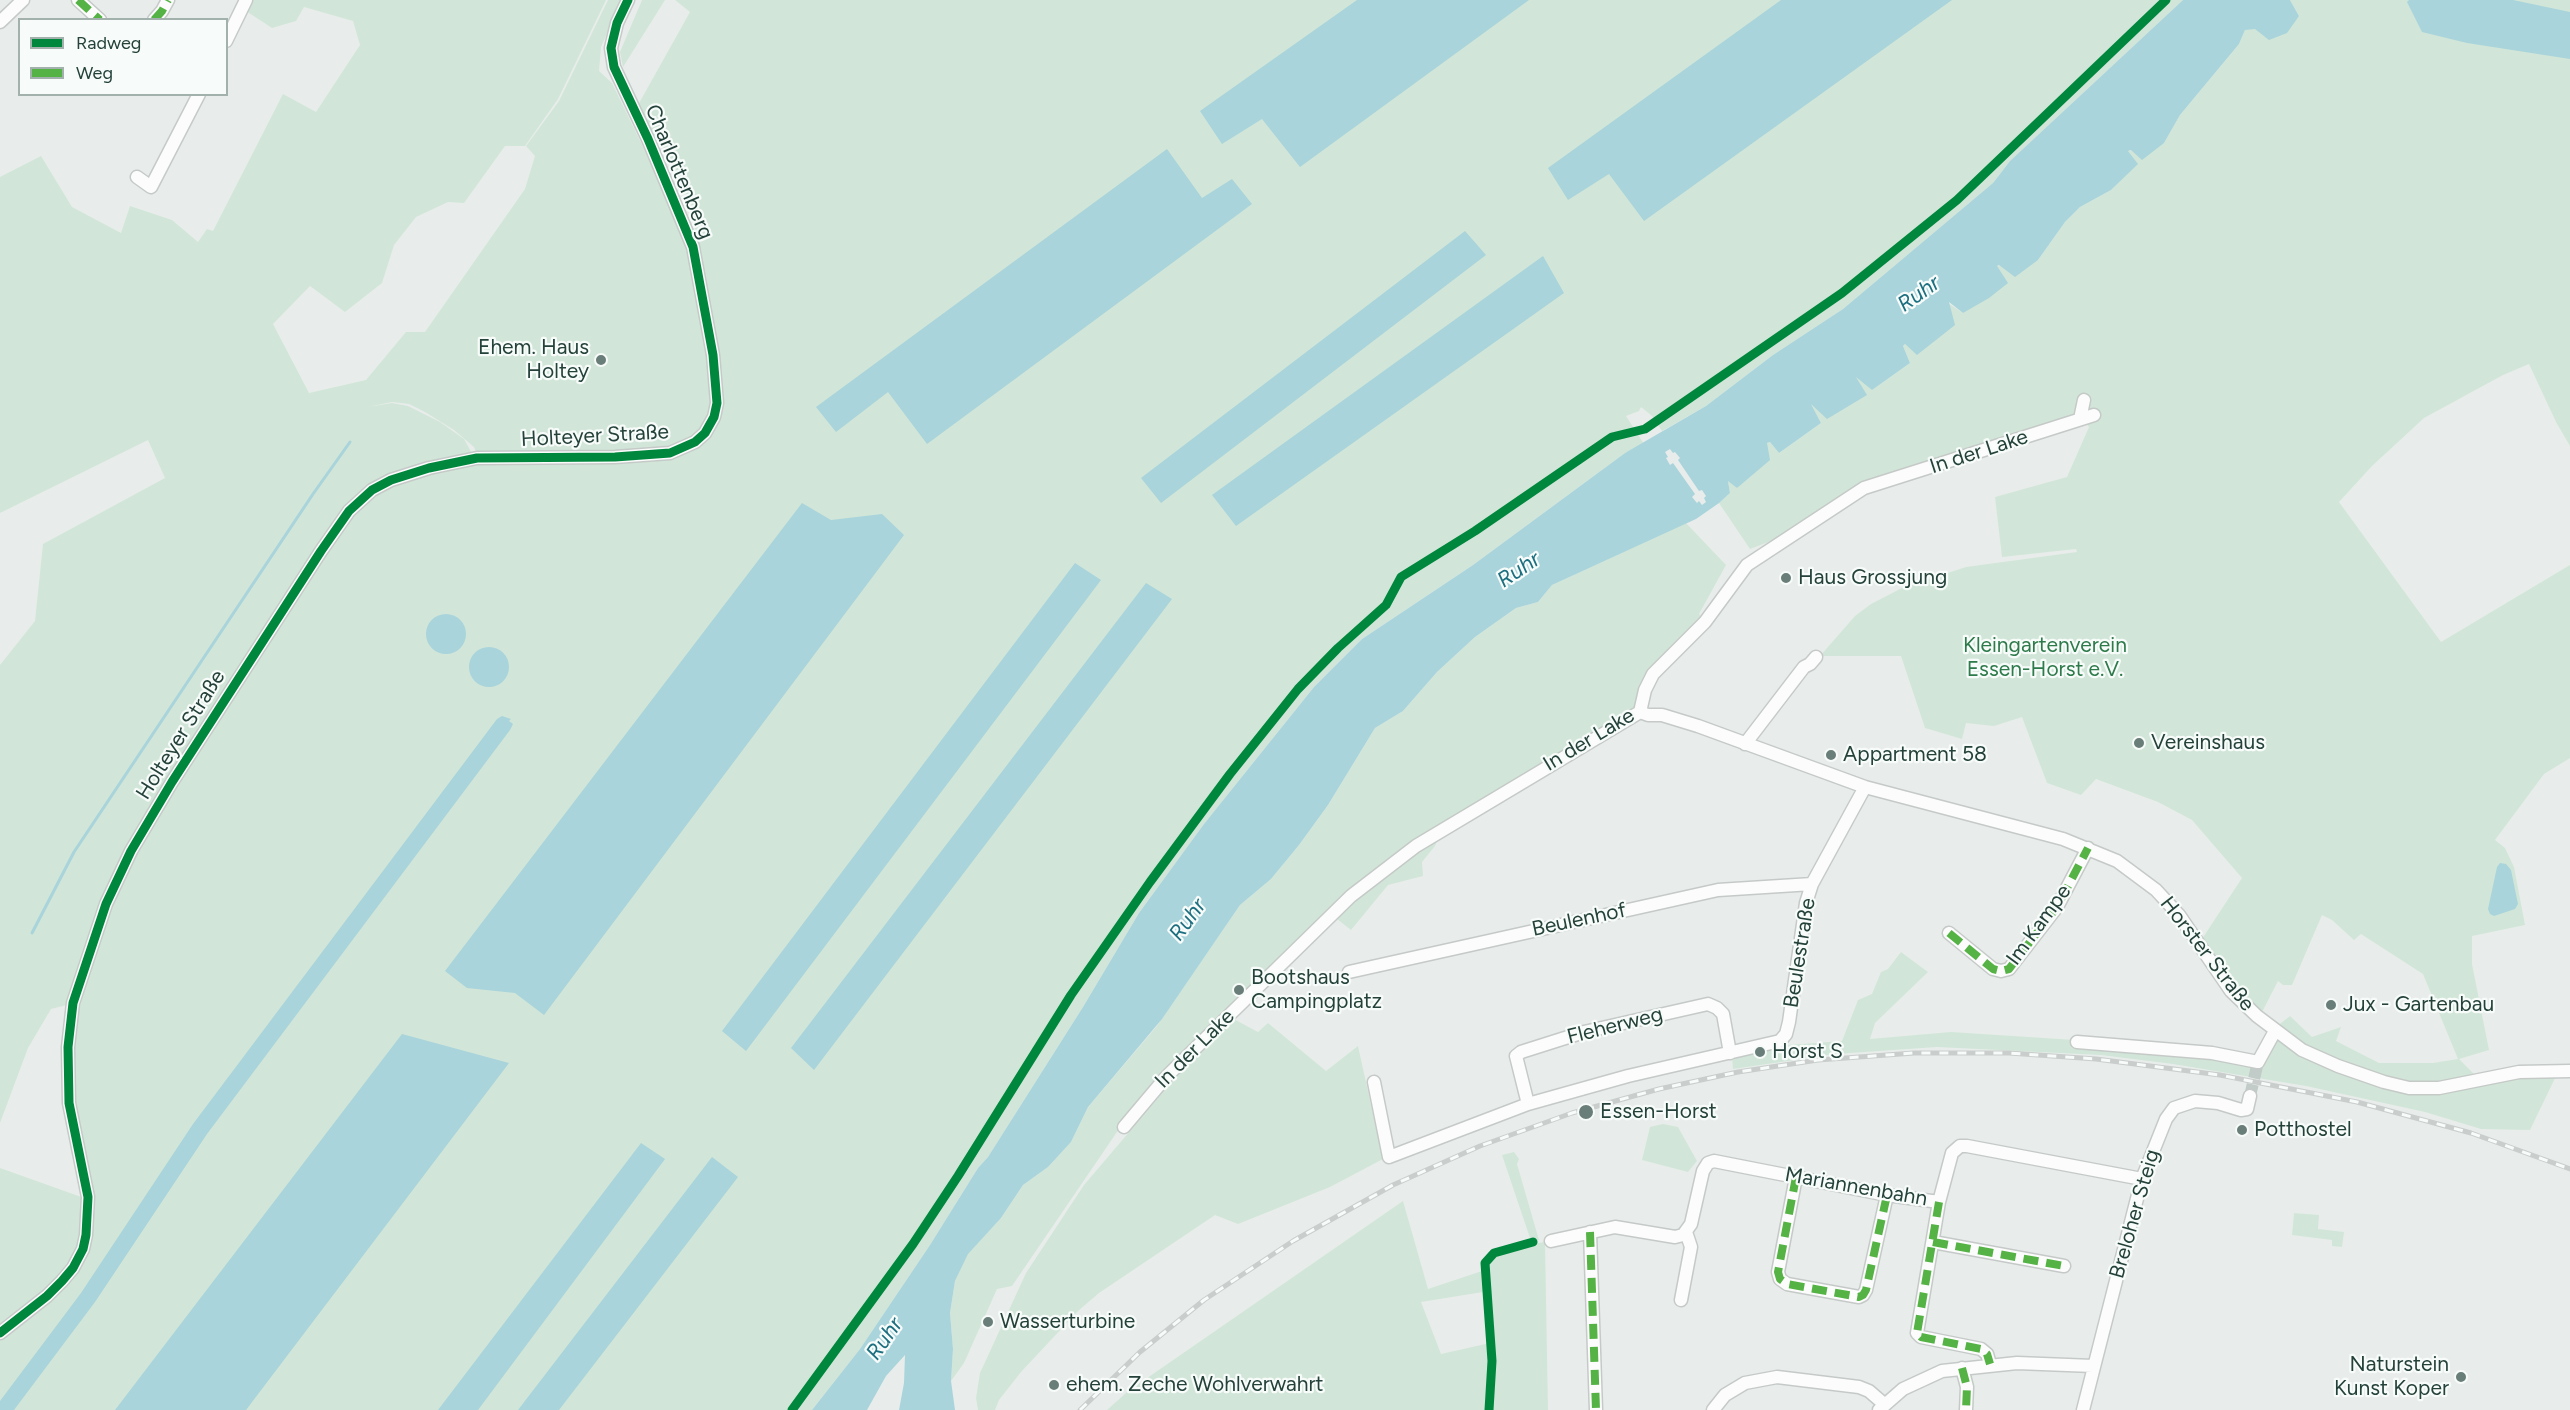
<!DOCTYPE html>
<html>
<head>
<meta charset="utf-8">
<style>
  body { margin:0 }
  #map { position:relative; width:2570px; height:1410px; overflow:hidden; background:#e8edeb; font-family:Figtree,sans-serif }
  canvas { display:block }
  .legend { position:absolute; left:18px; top:18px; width:210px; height:78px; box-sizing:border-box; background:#f7fbf9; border:2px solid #a3b1ad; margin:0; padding:8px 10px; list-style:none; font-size:18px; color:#24423a }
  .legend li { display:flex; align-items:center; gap:12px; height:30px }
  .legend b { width:30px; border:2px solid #a3b1ad }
</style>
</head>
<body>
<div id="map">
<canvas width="2570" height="1410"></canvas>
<ul class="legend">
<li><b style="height:8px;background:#00873e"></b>Radweg</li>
<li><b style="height:8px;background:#55b346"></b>Weg</li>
</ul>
</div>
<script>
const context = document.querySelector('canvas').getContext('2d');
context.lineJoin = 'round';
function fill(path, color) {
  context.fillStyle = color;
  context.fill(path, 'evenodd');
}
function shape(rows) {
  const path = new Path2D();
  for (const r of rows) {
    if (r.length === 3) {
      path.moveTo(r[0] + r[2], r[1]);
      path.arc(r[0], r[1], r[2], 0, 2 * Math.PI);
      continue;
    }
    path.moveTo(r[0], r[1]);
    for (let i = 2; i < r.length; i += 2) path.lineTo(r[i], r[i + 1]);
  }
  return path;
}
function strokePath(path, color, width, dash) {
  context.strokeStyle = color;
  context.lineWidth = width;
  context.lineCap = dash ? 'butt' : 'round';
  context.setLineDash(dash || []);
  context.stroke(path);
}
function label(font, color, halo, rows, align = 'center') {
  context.font = font + ' Figtree,sans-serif';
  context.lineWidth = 4.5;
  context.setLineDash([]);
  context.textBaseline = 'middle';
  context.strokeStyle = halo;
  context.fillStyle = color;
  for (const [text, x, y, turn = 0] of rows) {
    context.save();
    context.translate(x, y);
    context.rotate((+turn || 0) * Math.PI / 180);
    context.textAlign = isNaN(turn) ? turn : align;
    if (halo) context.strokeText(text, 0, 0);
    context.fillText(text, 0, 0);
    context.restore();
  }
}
fill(shape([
  [251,0,606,0,558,99,525,146,505,146,464,203,448,202,416,217,394,245,382,283,345,312,310,286,273,324,309,393,366,380,406,332,425,332,525,189,535,156,526,146,559,101,608,0,622,0,601,47,599,71,612,83,646,153,688,252,707,355,712,405,703,431,670,450,478,457,474,447,454,430,425,412,409,404,392,402,368,407,392,403,408,406,440,422,464,439,474,457,370,488,128,850,71,1004,51,1009,28,1048,0,1123,0,665,35,621,43,544,165,478,148,440,0,513,0,177,41,156,72,207,121,233,130,206,172,220,198,242,207,229,213,231,283,94,316,112,360,45,353,21,304,7,296,21,272,28,246,11],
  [642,0,665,0,623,67,620,52],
  [675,0,2183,0,2010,161,1993,183,1843,309,1773,355,1706,406,1662,431,1652,416,1641,407,1639,411,1626,416,1644,444,1625,453,1473,565,1362,639,1314,687,1204,824,1139,913,1083,1007,988,1157,978,1168,930,1245,860,1349,812,1410,0,1410,0,1334,48,1297,87,1235,70,1103,71,1031,90,959,133,855,319,560,364,500,393,483,457,463,671,457,719,413,692,206,661,142,665,134,658,144,638,105,690,12],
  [2290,0,2570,0,2570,446,2556,422,2529,364,2503,375,2424,418,2372,466,2339,502,2441,642,2570,565,2570,758,2544,774,2495,840,2505,848,2514,867,2525,925,2472,936,2472,964,2489,1050,2459,1059,2480,1080,2558,1072,2530,1130,2481,1129,2425,1112,2306,1086,2173,1064,2101,1055,1937,1047,1835,1054,1733,1069,1732,1057,1788,1045,1842,1041,1858,1000,1872,994,1881,972,1888,969,1901,952,1928,972,1875,1023,1870,1039,1951,1032,2075,1040,2258,1063,2272,1030,2290,1016,2312,1037,2341,1027,2336,1041,2379,1063,2433,1063,2458,1059,2423,974,2361,934,2354,940,2332,920,2322,915,2292,985,2283,985,2278,981,2260,1016,2257,1016,2200,942,2242,878,2192,820,2158,802,2096,779,2081,795,2047,783,2022,717,1994,726,1966,723,1962,739,1925,728,1901,656,1820,656,1855,616,1871,604,1902,588,1966,567,2077,552,2076,549,2002,557,1995,497,2067,477,2089,427,2084,420,1863,486,1784,536,1750,549,1719,503,1730,493,1728,481,1730,480,1737,488,1767,443,1770,442,1779,453,1821,423,1811,404,1866,395,1856,377,1858,376,1872,390,1910,363,1903,346,1905,344,1918,354,1932,342,1948,303,1963,313,1996,266,2038,260,2065,222,2080,207,2111,190,2137,164,2128,151,2164,143,2180,115,2239,44,2245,30,2299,16],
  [1686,523,1726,565,1699,614,1704,620,1651,673,1639,710,1440,832,1435,846,1422,862,1423,876,1388,885,1351,930,1332,915,1119,1129,1012,1286,997,1289,964,1363,951,1381,953,1349,950,1313,953,1294,955,1281,968,1253,1001,1218,1023,1185,1048,1167,1071,1142,1088,1107,1156,1027,1240,905,1271,879,1299,845,1328,805,1375,728,1403,711,1437,672,1475,637,1516,608,1538,602,1552,585],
  [1228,1016,1258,1032,1268,1023,1326,1071,1358,1046,1383,1159,1330,1187,1238,1224,1215,1215,1099,1293,1078,1311,1021,1372,999,1400,995,1410,978,1410,976,1398,980,1373,1026,1273,1084,1185],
  [1663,1124,1678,1127,1697,1161,1688,1172,1642,1160,1650,1127],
  [1514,1152,1519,1159,1517,1164,1539,1240,1531,1241,1502,1155],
  [0,1168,87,1199,88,1209,72,1269,0,1331],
  [1403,1201,1428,1289,1485,1270,1487,1261,1494,1254,1532,1244,1545,1242,1548,1410,1107,1410,1127,1392],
  [1483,1292,1490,1343,1441,1354,1421,1302],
  [2294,1213,2319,1215,2318,1229,2344,1232,2342,1247,2332,1246,2332,1240,2292,1235]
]), '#d1e6d8');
fill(shape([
  [1357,0,1529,0,1300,167,1262,119,1222,144,1200,111],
  [1781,0,1952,0,1644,221,1609,174,1568,200,1548,168],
  [2183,0,2290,0,2299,16,2287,33,2269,40,2255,29,2245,30,2239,44,2180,115,2164,143,2142,160,2131,150,2128,151,2138,164,2111,190,2080,207,2065,222,2038,260,2015,277,1999,265,1997,266,2008,283,1989,298,1963,313,1949,302,1955,325,1917,355,1905,344,1903,346,1910,363,1872,390,1856,377,1867,395,1827,419,1811,404,1821,423,1779,453,1770,442,1767,443,1770,460,1737,488,1728,481,1730,493,1719,503,1696,519,1552,585,1538,602,1516,608,1475,637,1437,672,1403,711,1375,728,1328,805,1299,845,1271,879,1240,905,1162,1019,1088,1107,1071,1142,1048,1167,1023,1185,1001,1218,968,1254,955,1281,950,1313,953,1349,951,1381,955,1410,899,1410,904,1383,905,1355,886,1376,867,1410,812,1410,860,1349,930,1245,978,1168,988,1157,1083,1007,1139,913,1204,824,1314,687,1362,639,1473,565,1625,453,1706,406,1773,355,1843,309,1993,183,2010,161],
  [2409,0,2513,0,2570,12,2570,59,2467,43,2422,32,2407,2],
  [1167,149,1202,198,1232,179,1252,204,927,444,888,392,836,432,816,407],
  [1465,231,1486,255,1161,503,1141,478],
  [1543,256,1564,293,1236,526,1212,495],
  [802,503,831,520,882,514,904,535,544,1015,515,993,467,988,445,971],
  [1075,563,1101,580,746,1051,722,1031],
  [1146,583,1172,599,814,1070,791,1048],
  [446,634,20],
  [489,667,20],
  [502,716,511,719,509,721,513,724,510,730,207,1134,95,1302,14,1410,0,1410,0,1401,81,1293,193,1124,497,719],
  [2500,863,2506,864,2511,870,2518,904,2515,909,2494,916,2490,914,2488,909,2497,867],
  [402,1034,509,1063,246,1410,115,1410],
  [641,1143,665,1159,478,1410,438,1410],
  [712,1157,738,1177,559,1410,518,1410]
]), '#a9d4db');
fill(shape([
  [1670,449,1673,453,1675,452,1680,458,1678,460,1699,491,1702,490,1706,496,1704,498,1706,502,1702,505,1699,501,1697,503,1692,497,1695,494,1673,463,1670,465,1666,458,1668,457,1665,452]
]), '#e8edeb');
strokePath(shape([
  [32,933,74,852,313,494,350,442]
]), '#a9d4db', 3);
strokePath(shape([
  [2250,1096,2258,1062]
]), '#c1cbc8', 12, [12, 6]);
const minor = shape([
  [78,0,100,20],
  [154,20,162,11,168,0],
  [0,22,23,0],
  [226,41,246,0],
  [137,177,151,187,199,94],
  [2080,419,2084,400],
  [1640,712,1648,715,1662,715,1698,726,1865,787,2063,839,2117,861,2156,890,2179,915,2231,991,2257,1016,2302,1050,2338,1066,2384,1082,2409,1088,2439,1088,2519,1072,2570,1071],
  [1745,744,1804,667,1810,664,1816,657],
  [1949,933,1993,969,2001,971,2009,969,2057,907,2088,848],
  [1349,972,1718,890,1812,884],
  [2077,1042,2212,1053,2258,1062,2275,1031],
  [1374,1082,1389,1157,1528,1104,1628,1076,1780,1041,1786,1034,1789,1022,1806,903,1812,884,1865,787],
  [1528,1104,1516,1056,1521,1052,1584,1032,1708,1004,1717,1008,1723,1014,1730,1053],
  [1124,1127,1167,1076,1351,896,1416,846,1640,712,1645,690,1653,674,1705,622,1747,565,1864,488,2094,415],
  [1796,1177,1778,1272,1780,1279,1787,1284,1859,1297,1863,1295,1866,1290,1887,1195],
  [1590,1232,1596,1410],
  [1551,1241,1615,1227,1675,1237,1683,1235,1691,1224,1703,1171,1708,1163,1714,1161,1887,1195,1939,1202],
  [1933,1242,2064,1266],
  [1681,1300,1691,1247,1686,1232],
  [0,1333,47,1296,62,1281,73,1268,83,1249,86,1235,88,1197,69,1103,68,1047,73,1003,106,904,131,851,172,782,321,551,349,511,372,490,391,480,429,468,477,458,615,457,670,453,695,442,705,433,714,417,717,403,713,355,693,247,648,139,614,67,611,48,617,23,628,0],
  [1990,1364,1987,1354,1981,1349,1921,1337,1917,1333,1939,1202,1952,1153,1960,1146,1967,1146,2142,1179],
  [1962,1368,1967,1387,1966,1410],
  [1713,1410,1725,1395,1745,1383,1777,1377,1859,1387,1869,1391,1884,1404],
  [1879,1410,1903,1389,1942,1371,2017,1363,2093,1366],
  [2083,1410,2142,1179,2166,1119,2174,1108,2195,1101,2218,1103,2241,1110,2247,1109,2250,1096]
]);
strokePath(minor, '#c5cac8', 15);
strokePath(minor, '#fcfcfc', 12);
const rail = shape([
  [1080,1410,1140,1352,1204,1300,1293,1241,1393,1185,1480,1146,1572,1113,1659,1089,1738,1072,1818,1060,1914,1053,2009,1053,2096,1059,2220,1075,2357,1102,2471,1133,2570,1169]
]);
strokePath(rail, '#c9cdcc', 5);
strokePath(rail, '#f7fbf9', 3, [9]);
strokePath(shape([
  [78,0,100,20],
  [154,20,162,11,168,0],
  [1949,933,1993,969,2001,971,2009,969,2057,907,2088,848],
  [1796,1177,1778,1272,1780,1279,1787,1284,1859,1297,1863,1295,1866,1290,1887,1195],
  [1939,1202,1917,1333,1921,1337,1981,1349,1987,1354,1990,1364],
  [1590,1232,1596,1410],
  [1933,1242,2064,1266],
  [1962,1368,1967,1387,1966,1410]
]), '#55b346', 8, [15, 8]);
strokePath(shape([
  [0,1333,47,1296,62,1281,73,1268,83,1249,86,1235,88,1197,69,1103,68,1047,73,1003,106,904,131,851,172,782,321,551,349,511,372,490,391,480,429,468,477,458,615,457,670,453,695,442,705,433,714,417,717,403,713,355,693,247,648,139,614,67,611,48,617,23,628,0],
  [792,1410,913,1244,958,1176,1071,995,1150,882,1230,774,1298,689,1338,648,1386,605,1401,577,1475,531,1612,437,1645,429,1842,293,1957,200,2166,0],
  [1489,1410,1492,1361,1485,1263,1494,1253,1533,1242]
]), '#00873e', 9);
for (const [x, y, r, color] of [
  [601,360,6,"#697e78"],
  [1786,578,6,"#697e78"],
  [2139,743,6,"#697e78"],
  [1831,755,6,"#697e78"],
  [1239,990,6,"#697e78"],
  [2331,1005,6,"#697e78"],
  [1760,1052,6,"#697e78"],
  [1586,1112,8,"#697e78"],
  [2242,1130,6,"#697e78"],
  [988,1322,6,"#697e78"],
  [2461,1377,6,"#697e78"],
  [1054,1385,6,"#697e78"]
]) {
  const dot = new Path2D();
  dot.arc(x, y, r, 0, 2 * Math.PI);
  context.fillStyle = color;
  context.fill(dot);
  strokePath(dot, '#f7fbf9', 2);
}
label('21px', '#24423a', '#f7fbf9', [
  ["Charlottenberg",679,172,67],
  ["Holteyer Straße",595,436,-3],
  ["In der Lake",1979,452,-18],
  ["Holteyer Straße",181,735,-58],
  ["In der Lake",1589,740,-31],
  ["Beulenhof",1579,920,-12],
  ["Im Kampe",2039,925,-54],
  ["Beulestraße",1800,953,-81],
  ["Horster Straße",2207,954,52],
  ["Fleherweg",1615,1026,-14],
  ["In der Lake",1195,1049,-45],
  ["Mariannenbahn",1856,1187,10],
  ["Breloher Steig",2135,1214,-74]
]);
label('21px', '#24423a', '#f7fbf9', [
  ["Ehem. Haus",589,348,"right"],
  ["Holtey",589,372,"right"],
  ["Haus Grossjung",1798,578],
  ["Vereinshaus",2151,743],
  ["Appartment 58",1843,755],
  ["Bootshaus",1251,978],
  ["Campingplatz",1251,1002],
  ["Jux - Gartenbau",2343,1005],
  ["Horst S",1772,1052],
  ["Essen-Horst",1600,1112],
  ["Potthostel",2254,1130],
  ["Wasserturbine",1000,1322],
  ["Naturstein",2449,1365,"right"],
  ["Kunst Koper",2449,1389,"right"],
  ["ehem. Zeche Wohlverwahrt",1066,1385]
], 'left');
label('21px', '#2d7a4b', '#f7fbf9', [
  ["Kleingartenverein",2045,646],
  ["Essen-Horst e.V.",2045,670]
]);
label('italic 22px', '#1c6f80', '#f7fbf9', [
  ["Ruhr",1919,294,-35],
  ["Ruhr",1519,570,-34],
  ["Ruhr",1188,920,-54],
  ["Ruhr",885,1339,-55]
]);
</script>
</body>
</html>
